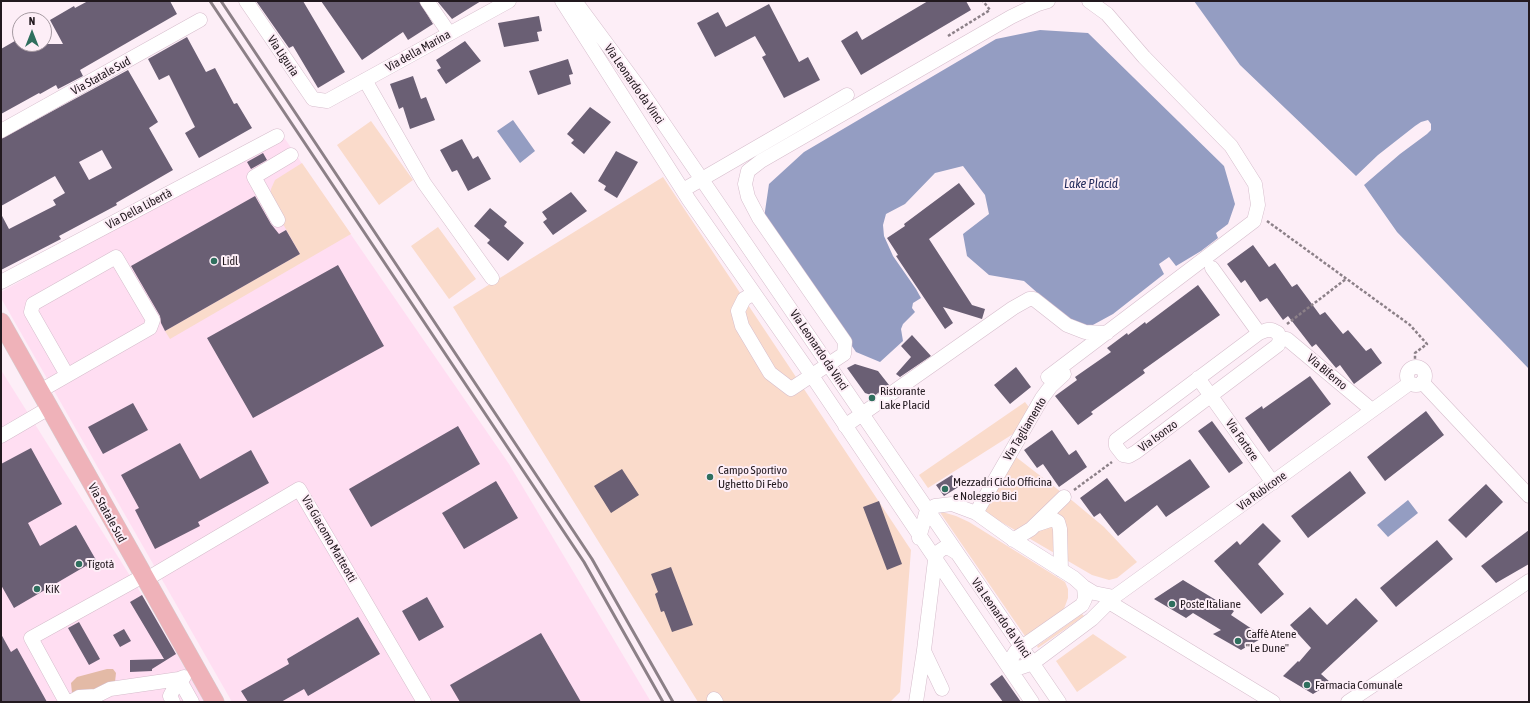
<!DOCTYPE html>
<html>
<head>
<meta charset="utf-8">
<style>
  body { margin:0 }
  #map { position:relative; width:1530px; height:703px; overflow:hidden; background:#fdeef7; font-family:"Asap Condensed",sans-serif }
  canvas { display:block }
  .frame { position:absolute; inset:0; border:2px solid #22191f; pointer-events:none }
  .north { position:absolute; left:12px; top:12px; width:40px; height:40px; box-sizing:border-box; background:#fdeef7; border:1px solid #a599a1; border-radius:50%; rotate:0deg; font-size:11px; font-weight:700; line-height:16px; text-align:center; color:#22191f }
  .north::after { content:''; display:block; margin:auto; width:14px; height:18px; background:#2f6f5e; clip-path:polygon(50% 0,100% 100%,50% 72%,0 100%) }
</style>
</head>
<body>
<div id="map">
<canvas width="1530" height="703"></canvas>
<div class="frame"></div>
<div class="north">N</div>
</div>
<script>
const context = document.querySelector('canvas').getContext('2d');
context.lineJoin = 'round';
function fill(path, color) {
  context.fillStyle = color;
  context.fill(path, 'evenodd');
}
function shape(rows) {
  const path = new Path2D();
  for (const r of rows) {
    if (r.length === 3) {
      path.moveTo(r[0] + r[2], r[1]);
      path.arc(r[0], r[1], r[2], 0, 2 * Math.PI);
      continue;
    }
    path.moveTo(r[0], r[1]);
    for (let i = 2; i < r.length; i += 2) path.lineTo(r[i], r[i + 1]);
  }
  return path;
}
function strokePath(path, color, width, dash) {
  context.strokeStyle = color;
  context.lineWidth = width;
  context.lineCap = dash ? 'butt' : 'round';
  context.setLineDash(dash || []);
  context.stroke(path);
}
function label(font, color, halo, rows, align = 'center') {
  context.font = font + ' "Asap Condensed",sans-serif';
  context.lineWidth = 4;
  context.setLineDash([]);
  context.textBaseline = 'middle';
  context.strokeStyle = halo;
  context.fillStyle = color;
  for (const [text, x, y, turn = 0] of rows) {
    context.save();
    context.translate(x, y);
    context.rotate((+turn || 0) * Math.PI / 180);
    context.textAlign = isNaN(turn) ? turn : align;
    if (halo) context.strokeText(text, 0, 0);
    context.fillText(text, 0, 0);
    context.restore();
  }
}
fill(shape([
  [283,136,509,464,651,702,232,702,1,298,1,292,243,156],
  [1,370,142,595,205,702,1,702]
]), '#ffdef2');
fill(shape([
  [371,121,413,180,379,205,337,145],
  [302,163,351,234,170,339,165,331,300,254,274,208,270,198,271,189,275,180],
  [663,177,911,550,900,692,890,702,698,702,453,307],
  [438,227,476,279,449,299,411,246],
  [1025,402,1032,411,1024,427,928,488,919,475],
  [1016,457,1074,502,1104,527,1137,562,1117,578,1109,580,1092,575,984,512],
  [939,511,956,516,969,522,1065,582,1068,589,1068,598,1064,609,1059,616,1027,639],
  [1082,614,1084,616,1038,648,1037,646],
  [1093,634,1127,657,1077,692,1056,661]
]), '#fadbcb');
fill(shape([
  [107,669,113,669,116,673,115,682,88,692,72,693,71,683,77,677]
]), '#e3baa6');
fill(shape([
  [1194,1,1529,1,1529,369,1397,232,1364,185,1400,154,1427,134,1431,130,1431,124,1428,120,1421,122,1415,126,1378,155,1356,176,1240,65],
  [1040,30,1088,33,1224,166,1235,204,1228,224,1216,233,1218,238,1201,251,1176,266,1169,257,1159,264,1164,274,1113,314,1091,326,1081,327,1066,318,1024,281,989,275,967,256,963,234,989,214,985,195,963,166,935,173,905,204,886,214,883,225,884,236,893,256,916,289,921,298,913,303,912,308,915,312,903,324,901,329,903,341,880,362,856,352,764,218,769,184,804,152,996,39],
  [513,120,535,151,520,163,497,131],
  [1408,500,1418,513,1388,537,1377,525]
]), '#949dc2');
fill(shape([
  [88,1,170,1,177,14,80,70,83,76,58,89,56,85,40,94,39,93,1,114,1,49,20,38,20,44,63,44,50,20,74,6,75,8],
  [256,1,303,1,345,72,318,88,293,46,289,48],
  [321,1,419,1,433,24,408,40,403,32,362,60],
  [437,1,481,1,452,19],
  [928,1,966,1,971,10,861,75,841,41,857,31,862,40],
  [769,4,799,62,808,57,820,80,784,98,762,57,766,55,755,36,715,57,697,23,718,12,726,27],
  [539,16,542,31,537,32,539,41,504,47,498,23],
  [187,37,206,72,215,68,234,104,237,103,252,128,199,158,185,133,195,127,169,75,159,80,148,59],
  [465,41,481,61,446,84,437,70,441,68,436,60],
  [568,59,573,74,569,75,571,84,538,95,529,71],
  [128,70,158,122,149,128,173,170,116,203,117,205,59,236,61,239,1,270,1,214,9,229,56,205,53,200,65,193,55,176,1,206,1,139],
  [102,150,112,168,89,180,79,162],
  [413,76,421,99,426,97,435,120,410,129,403,107,399,109,390,84],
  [590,107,611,122,584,154,571,143,574,140,567,134],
  [462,139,473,159,478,156,491,179,468,191,457,170,452,172,440,150],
  [616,151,638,162,617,198,604,190,606,186,598,181],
  [263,153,267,160,251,169,247,162],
  [959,183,975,204,929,239,972,305,985,309,982,319,943,307,953,323,945,329,896,256,898,255,887,238,905,226,904,224],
  [571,192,587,211,553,235,543,222,547,219,542,212],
  [255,196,271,224,279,234,286,230,300,254,165,331,161,323,160,316,131,266],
  [490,208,507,222,504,226,524,243,508,261,487,243,490,240,474,226],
  [1253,245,1269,267,1275,263,1292,287,1297,284,1320,315,1325,312,1343,334,1348,330,1366,351,1371,348,1382,363,1354,384,1340,365,1336,368,1316,344,1312,347,1288,316,1283,320,1267,298,1260,302,1245,280,1241,283,1227,264],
  [338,265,384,346,253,418,207,338],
  [1198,285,1220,315,1143,370,1145,373,1091,412,1093,414,1078,425,1055,396,1077,380,1075,377,1111,352,1107,348,1127,333,1128,335,1145,322,1146,324],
  [912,335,931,356,900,377,896,374,911,357,901,346],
  [855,364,878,371,889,385,874,396,865,393,847,368],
  [1016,367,1031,387,1010,404,994,385],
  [1310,376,1331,404,1269,452,1245,418,1262,406,1263,409],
  [133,403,148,430,103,454,88,427],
  [1426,411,1444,435,1385,481,1367,457],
  [1212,421,1243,463,1229,473,1198,431],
  [458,426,480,464,371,527,349,489],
  [1052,430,1069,455,1076,450,1087,467,1059,487,1043,464,1037,468,1024,450],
  [180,443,200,479,251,450,269,483,198,522,200,526,155,549,135,510,139,508,121,475],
  [31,448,62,504,28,523,40,546,76,525,96,560,14,608,1,585,1,464],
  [1190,459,1210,487,1166,517,1157,505,1118,536,1100,513,1094,517,1080,498,1107,478,1125,502],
  [622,469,639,495,611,513,594,486],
  [1350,471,1366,493,1308,538,1291,516],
  [952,475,960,486,944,496,936,485],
  [496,481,518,518,464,549,442,513],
  [1486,484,1503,502,1466,538,1448,520],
  [879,501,902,564,887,570,863,507],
  [1263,523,1281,541,1258,564,1284,594,1261,614,1214,561,1237,541,1240,545],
  [1529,530,1529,564,1496,583,1481,566],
  [1437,540,1453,559,1396,607,1380,588],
  [671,567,693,625,672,632,664,611,661,612,655,594,658,592,651,574],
  [1183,580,1234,611,1231,615,1264,637,1241,650,1213,634,1221,630,1193,613,1186,618,1154,599],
  [142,595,176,654,152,669,152,671,130,672,130,660,164,659,130,602],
  [427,597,444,627,419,641,402,611],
  [1356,598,1378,621,1321,674,1331,683,1313,694,1283,676,1298,661,1299,662,1311,648,1290,625,1310,607,1327,625],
  [358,617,380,654,308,696,304,689,281,702,248,702,241,691,289,664,287,659],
  [79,622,100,659,89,665,68,628],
  [124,629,131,641,120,647,113,635],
  [541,633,581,702,460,702,450,685],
  [1,634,11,652,17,648,47,702,1,702],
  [1002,675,1021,702,1003,702,990,684]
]), '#6a5f74');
const minor = shape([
  [246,1,313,99,327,101,509,1],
  [427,1,449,33],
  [562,1,689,200,812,376,1032,702],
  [575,1,640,89,1059,702],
  [365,80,424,183,492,278],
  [1,131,200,20],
  [683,190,847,95],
  [278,220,254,177,291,155],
  [1212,268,1259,333],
  [1,282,277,136],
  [754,293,744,299,738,311,742,326,770,373,791,389,844,354,845,342,759,218,748,197,745,184,748,171,761,161,1011,17,1038,4,1048,1],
  [1267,330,1272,330,1278,333,1280,339,1278,345,1136,452,1129,456,1123,455,1116,446,1116,440,1120,437,1259,333,1267,330],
  [1280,339,1287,339,1372,410],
  [1416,376,9],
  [1048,377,1254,221,1258,205,1255,184,1231,146,1144,57,1107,14,1089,1],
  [1198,378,1273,483],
  [1422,382,1529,496],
  [40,391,150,328,153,320,116,257,33,304,31,312,67,375],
  [845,426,1013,308,1029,299,1034,299,1067,325,1085,332,1107,333],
  [1,436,49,408],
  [976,513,1042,398,1051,386,1064,374],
  [1038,524,1053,519,1058,522,1060,529,1061,570],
  [919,538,927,510,935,506,952,504,976,513,1011,538,1074,578,1084,587,1094,593,1114,597],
  [1013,540,1031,529,1064,497],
  [145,580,299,489,424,702],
  [1109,602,1273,702],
  [924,651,942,689],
  [1009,668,1022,667,1033,663,1092,619,1114,597,1410,383],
  [1009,668,1011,659,1016,651,1082,605,1085,599,1084,587],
  [714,699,716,702],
  [66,702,31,638,143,576],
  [70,702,79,697,96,696,110,689,179,679,192,702],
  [173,702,170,696,179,679,184,677],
  [916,702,924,650,935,560,938,552,944,548,949,548,957,553],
  [1348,702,1529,581]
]);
const major = shape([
  [1,322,215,702]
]);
strokePath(minor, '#d6bdcc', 15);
strokePath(major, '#d3d1d2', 19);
strokePath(shape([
  [948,36,990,10,983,1],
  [1267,221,1410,325,1427,344,1415,353,1415,367],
  [1287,324,1346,279],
  [1074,490,1112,462],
  [87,565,89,568,97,563]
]), '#8c8088', 2.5, [3, 2]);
strokePath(minor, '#fff', 14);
strokePath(major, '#efb2b9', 18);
strokePath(shape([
  [210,1,584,562,663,702],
  [221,1,592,559,673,702]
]), '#8c8087', 3);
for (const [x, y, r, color] of [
  [214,261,4,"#2f6f5e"],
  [872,398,4,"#2f6f5e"],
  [710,477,4,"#2f6f5e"],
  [945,489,4,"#2f6f5e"],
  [79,564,4,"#2f6f5e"],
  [37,589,4,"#2f6f5e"],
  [1172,604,4,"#2f6f5e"],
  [1238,641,4,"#2f6f5e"],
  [1307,685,4,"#2f6f5e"]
]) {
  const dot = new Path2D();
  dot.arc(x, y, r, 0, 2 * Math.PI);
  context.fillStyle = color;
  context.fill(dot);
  strokePath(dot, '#fdeef7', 1.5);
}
label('12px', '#22191f', '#fdeef7', [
  ["Via della Marina",418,51,-29],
  ["Via Liguria",283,56,56],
  ["Via Statale Sud",101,76,-29],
  ["Via Leonardo da Vinci",634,84,55],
  ["Via Della Libertà",139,209,-28],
  ["Via Leonardo da Vinci",819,350,56],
  ["Via Biferno",1327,372,40],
  ["Via Tagliamento",1025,429,-59],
  ["Via Isonzo",1158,436,-36],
  ["Via Fortore",1242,440,55],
  ["Via Rubicone",1262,491,-36],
  ["Via Statale Sud",107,513,61],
  ["Via Giacomo Matteotti",329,539,60],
  ["Via Leonardo da Vinci",1001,618,55]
]);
label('12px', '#22191f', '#fdeef7', [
  ["Lidl",222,261],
  ["Ristorante",880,391],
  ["Lake Placid",880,405],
  ["Campo Sportivo",718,470],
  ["Ughetto Di Febo",718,484],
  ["Mezzadri Ciclo Officina",953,482],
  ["e Noleggio Bici",953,496],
  ["Tigotà",87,564],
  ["KiK",45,589],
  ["Poste Italiane",1180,604],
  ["Caffè Atene",1246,634],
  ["\"Le Dune\"",1246,648],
  ["Farmacia Comunale",1315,685]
], 'left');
label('italic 13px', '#252d5d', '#fdeef7', [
  ["Lake Placid",1091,184]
]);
</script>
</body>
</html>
